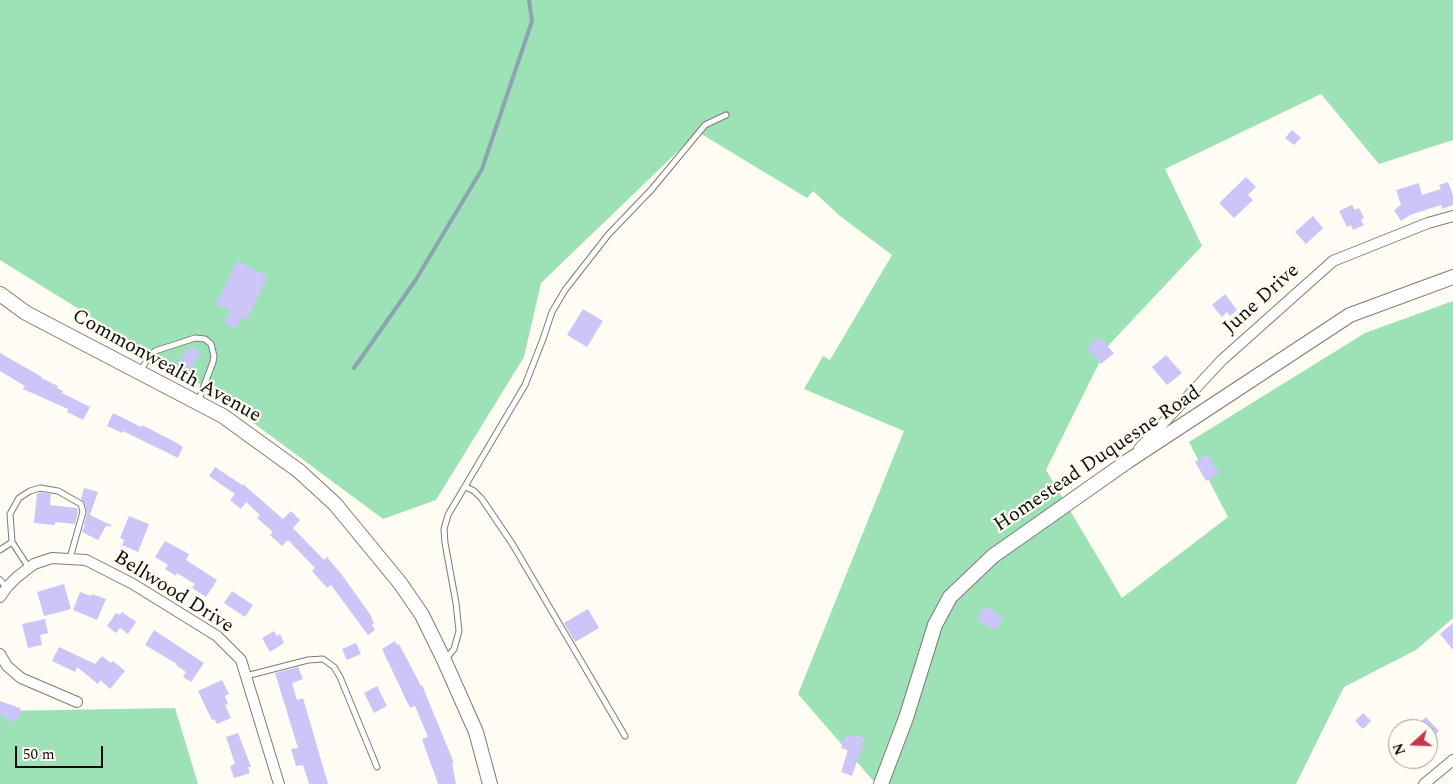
<!DOCTYPE html>
<html>
<head>
<meta charset="utf-8">
<style>
  body { margin:0 }
  #map { position:relative; width:1453px; height:784px; overflow:hidden; background:#fffcf3; font-family:Spectral,serif }
  canvas { display:block }
  .north { position:absolute; left:1388px; top:719px; width:50px; height:50px; box-sizing:border-box; background:#fffcf3; border:1px solid #9f9c96; border-radius:50%; rotate:250deg; font-size:14px; font-weight:700; line-height:20px; text-align:center; color:#0e0d0a }
  .north::after { content:''; display:block; margin:auto; width:18px; height:22px; background:#c63548; clip-path:polygon(50% 0,100% 100%,50% 72%,0 100%) }
  .scale { position:absolute; left:15px; top:746px; width:88px; height:22px; box-sizing:border-box; border:2px solid #0e0d0a; border-top:0; padding-left:6px; font-size:15px; line-height:18px; white-space:nowrap; color:#0e0d0a; -webkit-text-stroke:4px #fffcf3; paint-order:stroke }
</style>
</head>
<body>
<div id="map">
<canvas width="1453" height="784"></canvas>
<div class="north">N</div>
<div class="scale">50 m</div>
</div>
<script>
const context = document.querySelector('canvas').getContext('2d');
context.lineJoin = 'round';
function fill(path, color) {
  context.fillStyle = color;
  context.fill(path, 'evenodd');
}
function shape(rows) {
  const path = new Path2D();
  for (const r of rows) {
    path.moveTo(r[0], r[1]);
    for (let i = 2; i < r.length; i += 2) path.lineTo(r[i], r[i + 1]);
  }
  return path;
}
function strokePath(path, color, width, dash) {
  context.strokeStyle = color;
  context.lineWidth = width;
  context.lineCap = dash ? 'butt' : 'round';
  context.setLineDash(dash || []);
  context.stroke(path);
}
function label(font, color, halo, rows, align = 'center') {
  context.font = font + ' Spectral,serif';
  context.lineWidth = 4.5;
  context.setLineDash([]);
  context.textBaseline = 'middle';
  context.strokeStyle = halo;
  context.fillStyle = color;
  for (const [text, x, y, turn = 0] of rows) {
    context.save();
    context.translate(x, y);
    context.rotate((+turn || 0) * Math.PI / 180);
    context.textAlign = isNaN(turn) ? turn : align;
    if (halo) context.strokeText(text, 0, 0);
    context.fillText(text, 0, 0);
    context.restore();
  }
}
fill(shape([
  [0,0,1453,0,1453,140,1379,164,1321,94,1165,169,1202,246,1107,347,1046,470,1122,598,1228,517,1189,442,1365,333,1453,301,1453,618,1416,650,1344,687,1296,784,876,784,798,694,904,431,804,389,823,356,830,360,892,255,840,216,813,191,807,198,698,132,541,283,524,357,436,500,383,519,209,390,0,260],
  [175,708,198,784,0,784,0,711]
]), '#9de1b6');
strokePath(shape([
  [354,368,415,281,482,169,532,21,529,0]
]), '#8ca3b1', 4);
fill(shape([
  [1292,130,1301,138,1294,145,1285,138],
  [1246,177,1256,187,1248,195,1253,200,1234,218,1219,203],
  [1448,182,1453,195,1453,205,1442,209,1441,205,1410,215,1401,221,1394,210,1401,205,1396,190,1419,183,1422,195,1441,189,1439,185],
  [1352,205,1355,210,1359,208,1364,218,1361,220,1364,225,1353,230,1351,225,1347,227,1339,211],
  [1313,216,1323,228,1306,244,1295,232],
  [237,261,268,276,247,320,242,317,237,329,224,322,230,310,216,304],
  [1225,294,1237,310,1230,316,1227,312,1222,317,1212,305],
  [583,309,603,321,587,347,567,335],
  [1099,337,1114,353,1101,364,1087,347],
  [190,346,201,354,189,369,179,362],
  [0,353,42,377,41,378,58,386,57,388,63,391,62,393,90,407,83,420,67,412,68,409,23,389,25,386,0,371],
  [1166,355,1182,373,1167,385,1152,367],
  [113,413,141,427,142,425,179,444,183,447,178,458,123,431,122,433,107,426],
  [1207,454,1219,473,1206,481,1195,462],
  [215,467,242,485,243,484,283,519,291,511,300,520,293,528,324,560,327,557,342,575,372,617,371,618,374,623,372,625,375,630,368,635,331,585,327,588,312,571,315,568,288,540,282,546,270,535,273,532,257,518,260,515,246,502,241,509,230,500,235,494,209,476],
  [84,488,98,492,90,515,113,526,106,526,98,540,82,532,85,524,84,524,87,513,85,503,81,499],
  [40,492,51,494,50,505,77,508,78,512,75,524,55,522,55,525,34,523,37,494],
  [129,516,149,524,138,552,122,545,124,540,120,538],
  [165,541,189,554,186,560,217,580,206,597,192,588,195,584,177,573,176,576,165,569,168,565,155,557],
  [64,584,71,609,44,616,37,592],
  [232,591,253,605,245,617,224,603],
  [80,592,91,596,92,594,106,599,97,620,73,610],
  [985,606,1003,616,996,630,977,620],
  [588,609,599,628,575,642,564,623],
  [122,612,136,622,128,634,120,628,116,633,107,626,116,613,120,615],
  [45,619,48,633,40,635,42,645,28,648,22,624],
  [1453,623,1453,650,1440,634],
  [154,630,204,663,191,682,183,677,186,672,176,665,177,664,145,645],
  [274,631,277,636,280,634,284,643,270,652,262,638],
  [395,641,397,645,399,644,421,686,422,685,454,763,452,763,456,784,438,784,422,739,428,737,415,706,410,708,382,649],
  [356,643,361,654,347,660,342,649],
  [59,647,95,664,102,656,111,663,113,661,125,671,110,689,100,680,98,684,77,667,75,672,52,661],
  [298,667,303,679,292,683,297,700,303,698,328,784,309,784,303,765,296,766,291,749,298,748,275,673],
  [222,680,229,694,225,696,228,704,225,705,231,718,217,724,214,719,212,720,198,691],
  [377,686,387,706,374,713,364,693],
  [0,701,20,708,21,712,16,723,0,715],
  [1363,713,1371,721,1363,729,1355,721],
  [1426,717,1439,731,1428,742,1428,729,1413,729],
  [238,733,251,767,248,767,250,773,234,778,230,766,235,764,226,737],
  [846,734,854,737,855,734,865,738,852,776,841,772,848,750,841,748]
]), '#ccc5f7');
const lane = shape([
  [140,372,148,358,155,351,195,338,205,339,211,344,214,356,213,362,198,402],
  [466,487,474,491,482,499,513,545,625,736],
  [0,550,12,542],
  [29,568,12,542,10,514,19,498,30,491,40,488,58,491,81,504,83,512,70,558],
  [0,580,6,587],
  [445,660,454,649,459,631,456,603,445,543,444,529,448,515,525,385,543,339,552,312,565,290,608,235,652,189,705,125,726,115],
  [246,676,308,660,323,659,334,667,340,677,377,767]
]);
const street = shape([
  [1139,449,1222,360,1333,261,1428,223,1453,216],
  [0,597,8,586,17,577,34,564,52,558,86,560,133,584,217,636,241,660,279,784],
  [0,654,7,666,21,678,77,702],
  [1424,784,1453,760]
]);
const secondary = shape([
  [0,294,26,313,223,416,299,471,335,504,400,583,422,615,444,660,476,732,490,784],
  [881,784,906,718,935,625,950,597,993,556,1128,461,1350,315,1453,277]
]);
strokePath(lane, '#7e7b73', 7);
strokePath(street, '#7e7b73', 12);
strokePath(secondary, '#7e7b73', 16);
strokePath(lane, '#fff', 5);
strokePath(street, '#fff', 10);
strokePath(secondary, '#fff', 14);
label('20px', '#0e0d0a', '#fffcf3', [
  ["June Drive",1262,300,-42],
  ["Commonwealth Avenue",166,367,29],
  ["Homestead Duquesne Road",1098,460,-34],
  ["Bellwood Drive",173,593,32]
]);
</script>
</body>
</html>
